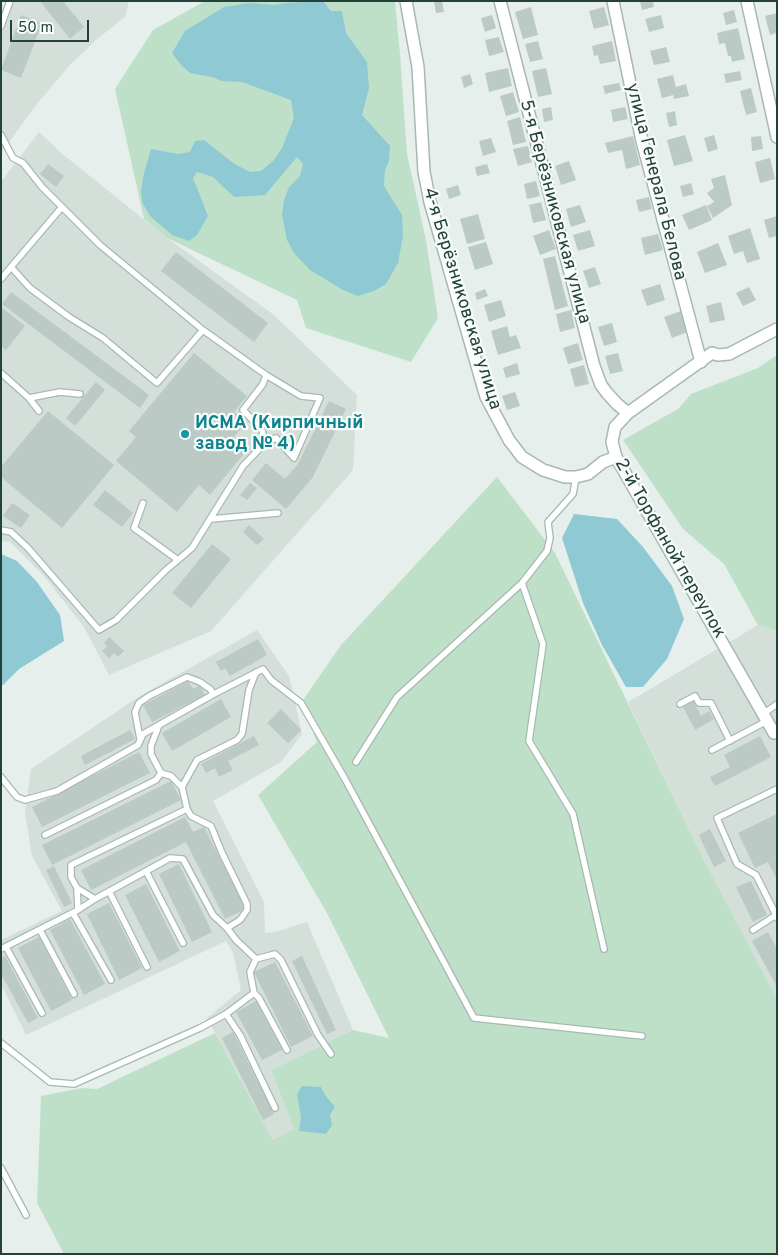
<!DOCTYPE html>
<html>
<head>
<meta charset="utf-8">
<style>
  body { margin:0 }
  #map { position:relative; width:778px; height:1255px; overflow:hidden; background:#e6efeb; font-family:Overpass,sans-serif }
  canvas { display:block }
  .frame { position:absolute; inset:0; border:2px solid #24423a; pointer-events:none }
  .scale { position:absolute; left:10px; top:20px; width:79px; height:22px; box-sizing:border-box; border:2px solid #24423a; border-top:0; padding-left:6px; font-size:15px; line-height:18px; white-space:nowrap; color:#24423a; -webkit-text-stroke:4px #f7fbf9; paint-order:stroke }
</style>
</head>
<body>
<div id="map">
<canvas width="778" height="1255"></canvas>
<div class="frame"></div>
<div class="scale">50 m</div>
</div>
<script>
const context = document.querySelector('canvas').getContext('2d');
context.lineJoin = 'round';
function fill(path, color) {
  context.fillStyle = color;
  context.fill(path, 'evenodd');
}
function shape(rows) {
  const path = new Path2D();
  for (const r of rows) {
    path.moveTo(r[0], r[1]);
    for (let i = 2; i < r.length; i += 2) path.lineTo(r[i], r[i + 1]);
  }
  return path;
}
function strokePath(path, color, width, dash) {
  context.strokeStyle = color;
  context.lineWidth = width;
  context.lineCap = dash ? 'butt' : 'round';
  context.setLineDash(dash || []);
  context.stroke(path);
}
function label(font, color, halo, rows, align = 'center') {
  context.font = font + ' Overpass,sans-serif';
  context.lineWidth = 4.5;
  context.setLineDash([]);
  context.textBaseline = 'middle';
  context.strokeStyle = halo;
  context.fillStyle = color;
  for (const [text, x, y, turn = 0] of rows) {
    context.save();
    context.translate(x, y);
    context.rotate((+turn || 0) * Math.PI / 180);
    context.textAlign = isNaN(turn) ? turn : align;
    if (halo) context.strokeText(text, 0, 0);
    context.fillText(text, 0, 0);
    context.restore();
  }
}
fill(shape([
  [9,1,129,1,125,17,96,40,69,66,36,105,1,153,1,18],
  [39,132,60,152,167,238,274,315,357,395,353,470,211,631,109,675,84,627,44,576,10,542,1,541,1,182],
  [758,625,777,631,777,999,702,856,628,702],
  [257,630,289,676,302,734,281,762,213,801,264,902,265,933,275,932,307,922,353,1030,271,1070,294,1129,273,1140,207,1018,241,990,233,952,226,941,26,1035,1,984,1,940,62,911,32,856,25,812,31,769,140,696]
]), '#d4dfda');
fill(shape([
  [205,1,395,1,400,54,407,154,426,240,438,318,411,362,306,328,297,300,167,238,144,219,115,89,153,30],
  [777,355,777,631,758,625,724,564,683,529,623,440,678,409,691,394,758,368],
  [497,477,555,553,702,856,777,999,777,1254,64,1254,37,1203,41,1096,82,1088,97,1089,215,1033,273,1140,294,1129,271,1070,353,1030,389,1038,327,913,258,795,317,742,301,703,341,645]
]), '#bfe0c8');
fill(shape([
  [323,1,331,11,342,11,346,33,367,62,369,88,362,115,390,146,389,161,385,170,384,186,402,215,403,236,398,263,386,284,374,291,358,296,343,290,310,270,294,253,287,240,282,215,284,200,289,187,300,176,303,164,297,157,265,195,234,197,213,177,197,172,193,178,208,216,197,235,189,241,172,235,150,216,142,202,141,191,144,173,151,149,178,154,190,152,195,141,204,140,233,163,250,172,261,171,274,160,282,148,294,118,291,100,242,82,222,81,212,77,190,73,181,65,172,53,185,31,224,7,249,3,274,5,286,3],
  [574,514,617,519,643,547,672,586,684,619,667,659,643,687,626,687,602,645,583,603,562,538],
  [1,554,17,561,37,582,60,615,64,641,19,669,3,685,1,685],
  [302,1086,321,1087,325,1095,335,1107,330,1115,332,1125,326,1134,299,1131,301,1117,297,1094]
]), '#8ec9d4');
fill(shape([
  [40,1,63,1,84,27,70,39],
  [442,1,444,12,436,13,434,2],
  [640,1,653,1,654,7,642,10],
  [531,7,538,35,523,39,515,12],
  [604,7,609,25,594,29,589,11],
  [734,10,737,22,726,25,723,13],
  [777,13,777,33,770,35,765,16],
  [21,15,42,23,21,78,1,70],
  [492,15,496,28,485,32,481,18],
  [661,15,664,28,649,32,645,19],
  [738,28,745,59,732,62,731,56,728,56,725,43,719,44,717,33],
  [499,37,504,52,489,56,485,40],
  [538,41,543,59,530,62,525,44],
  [612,41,616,61,600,64,598,55,594,56,592,46],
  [666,47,670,62,654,65,650,51],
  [508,68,512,86,489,92,485,73],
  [546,68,552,94,538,97,532,71],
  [740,71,742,80,726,83,724,74],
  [470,74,473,84,464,88,461,77],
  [673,75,676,87,686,84,689,96,674,99,673,95,662,98,657,79],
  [619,83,621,90,605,94,603,86],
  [751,88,757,112,746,115,740,91],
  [513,92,519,112,506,116,500,96],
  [551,107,553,120,544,122,542,109],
  [625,107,628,119,613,122,611,110],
  [675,111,677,125,669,127,666,113],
  [520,117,526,142,513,145,507,121],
  [685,135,693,161,674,166,667,140],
  [714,135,718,149,708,152,704,138],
  [633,136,640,165,626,169,622,150,608,153,605,143],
  [761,136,763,149,752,151,751,137],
  [491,138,496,152,483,156,479,141],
  [528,146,532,162,518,166,513,149],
  [770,158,775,179,760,183,755,162],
  [569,161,576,180,561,185,555,166],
  [48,164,64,176,56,187,40,174],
  [487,164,490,173,477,176,475,167],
  [725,175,732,205,713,218,707,206,714,202,707,193,714,188,711,179],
  [536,181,540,196,527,199,524,184],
  [691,183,694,194,683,197,680,186],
  [458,185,461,195,449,199,446,189],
  [649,197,652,209,639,212,636,200],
  [541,202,546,220,533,223,529,205],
  [580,205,586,222,571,227,566,209],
  [706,205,712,220,689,230,682,215],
  [478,214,485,239,467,244,460,219],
  [777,216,777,236,769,238,764,220],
  [750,228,760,259,747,263,743,251,734,254,728,236],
  [549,230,556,249,540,255,533,236],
  [590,230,595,246,578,251,573,235],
  [658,234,663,250,645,255,641,238],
  [486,242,493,264,475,270,468,247],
  [718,243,727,265,705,273,697,252],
  [176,252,268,323,254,342,161,271],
  [555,256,568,306,555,310,543,259],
  [595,267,601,284,589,288,583,271],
  [660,284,665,300,647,306,641,290],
  [749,287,756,300,743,306,736,293],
  [485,289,488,296,477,300,475,293],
  [11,292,149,395,140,408,2,304],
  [501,300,506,316,489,322,484,305],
  [721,302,725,320,710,323,706,306],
  [1,307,25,326,6,350,1,346],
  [571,310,575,328,560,332,556,314],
  [681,311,688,332,672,338,664,317],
  [612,323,617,342,604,346,598,327],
  [507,326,510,337,516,335,521,348,498,355,491,331],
  [578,343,583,360,568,364,563,348],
  [194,353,247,396,234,412,247,422,233,438,247,450,210,495,199,485,177,512,116,461,136,437,129,431],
  [618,353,623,371,610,374,605,356],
  [517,363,520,374,506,378,503,368],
  [584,365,589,384,575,387,570,369],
  [96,382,105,390,75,426,66,418],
  [515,392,520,406,507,410,502,396],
  [329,401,346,409,313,477,286,509,252,480,266,463,285,479,298,464],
  [48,411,114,465,62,528,1,477,1,467],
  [250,483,257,488,247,500,240,495],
  [105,490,133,513,122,527,93,505],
  [12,503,30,515,21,528,3,516],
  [249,525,264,539,257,545,243,532],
  [212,544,231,559,191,608,172,593],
  [109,637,124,651,118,657,114,653,109,658,102,651,107,646,104,643],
  [258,639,267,655,230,676,225,668,221,671,216,662],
  [188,681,193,689,200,685,205,695,152,722,143,705],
  [221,699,231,717,172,751,162,733],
  [693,701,701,716,709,711,714,719,695,730,683,707],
  [281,709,301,730,288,743,267,723],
  [130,730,135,739,85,765,81,756],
  [254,736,259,745,228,761,233,770,219,777,215,768,206,773,201,764],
  [760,736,771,757,715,786,710,777,730,767,724,755],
  [139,752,150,773,42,827,32,807],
  [171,781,181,800,52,865,42,845],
  [777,814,777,880,768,862,755,868,738,833],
  [185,817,193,832,204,827,246,909,225,919,186,842,91,890,81,870],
  [710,829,726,861,714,867,699,835],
  [179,864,212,932,192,942,159,874],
  [54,866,72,903,64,907,46,870],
  [751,881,767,915,753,922,736,887],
  [146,884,180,951,159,962,125,895],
  [109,903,142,968,119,980,87,914],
  [70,919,105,984,84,995,50,930],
  [768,932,777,949,777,987,752,941],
  [39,937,72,1000,51,1011,18,948],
  [5,956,38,1018,28,1023,1,974,1,958],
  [302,956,336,1030,327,1034,292,961],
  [275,962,313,1036,291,1047,254,972],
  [256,1001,282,1050,262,1060,236,1012],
  [233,1032,274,1114,263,1120,222,1038]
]), '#bbcac4');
const lane = shape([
  [1,26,10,1],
  [1,135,13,158,23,163,42,187,100,245,203,330,157,383,103,338,69,317,30,288,11,267,1,279],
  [11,267,62,207],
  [203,330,266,375,263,384,243,410,262,430,265,443,276,438,294,458,320,398,301,396,266,375],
  [1,373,29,398,39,411],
  [29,398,60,392,80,394],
  [143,503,134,528,178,560],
  [211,519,278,513],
  [1,530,11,532,28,548,99,630,116,620,165,571,192,548,243,466,265,443],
  [522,583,543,644,529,741,573,814,604,949],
  [680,704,695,696,699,703,711,703,730,741],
  [763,714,777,704],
  [159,725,151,746,151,754,161,773,171,776,182,787,197,760,237,740,242,734,249,690,256,672],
  [140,739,135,712,139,703,149,696,187,677,200,682,210,689,214,694],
  [712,750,767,721],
  [356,762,397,697,522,583,547,551,550,538,548,522,573,494,576,477],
  [1,777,17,797,25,800,57,791,138,745,143,734,214,694,263,669,271,680,301,703,345,779,474,1018,642,1036],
  [45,835,156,780,161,773],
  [146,871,183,943],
  [77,888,78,910],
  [109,891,147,967],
  [95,899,77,888,71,877,71,865,187,809],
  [73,913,111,980],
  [776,915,756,875,737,864,717,818,777,789],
  [227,928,236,940,256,959,275,954,281,960,318,1035,331,1054],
  [40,930,74,994],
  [753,930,776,915,777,918],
  [6,947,42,1013],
  [1,949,78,910,95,899,170,858,183,859,213,915,227,928,240,920,247,910,247,904,222,853,211,826,191,816,187,809,182,787],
  [254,993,259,998,287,1050],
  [226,1014,240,1035,275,1108],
  [1,1043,50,1082,74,1084,200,1028,226,1014,254,993,250,972,256,959],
  [1,1168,26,1215]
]);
const street = shape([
  [406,1,418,67,424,172,430,202,486,397,509,440,522,457,543,470,565,477,576,477,588,474,603,462,616,457],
  [500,1,594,366,601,385,607,393,617,404,628,413],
  [613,1,642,141,701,362],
  [747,1,777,137],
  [774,733,616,457,612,442,615,427,628,413,712,353,718,355,729,354,777,329]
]);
strokePath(lane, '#a8b8b2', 8);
strokePath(street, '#a8b8b2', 14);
strokePath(lane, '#fff', 5.5);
strokePath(street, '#fff', 11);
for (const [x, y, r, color] of [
  [185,434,5,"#0f9aa8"]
]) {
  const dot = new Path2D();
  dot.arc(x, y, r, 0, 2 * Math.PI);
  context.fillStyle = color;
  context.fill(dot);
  strokePath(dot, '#f7fbf9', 2);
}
label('18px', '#24423a', '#f7fbf9', [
  ["улица Генерала Белова",655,182,76],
  ["5-я Берёзниковская улица",554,212,75],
  ["4-я Берёзниковская улица",461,299,73],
  ["2-й Торфяной переулок",669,549,60]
]);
label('bold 18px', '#0d838f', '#f7fbf9', [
  ["ИСМА (Кирпичный",195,424],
  ["завод № 4)",195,445]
], 'left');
</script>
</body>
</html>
